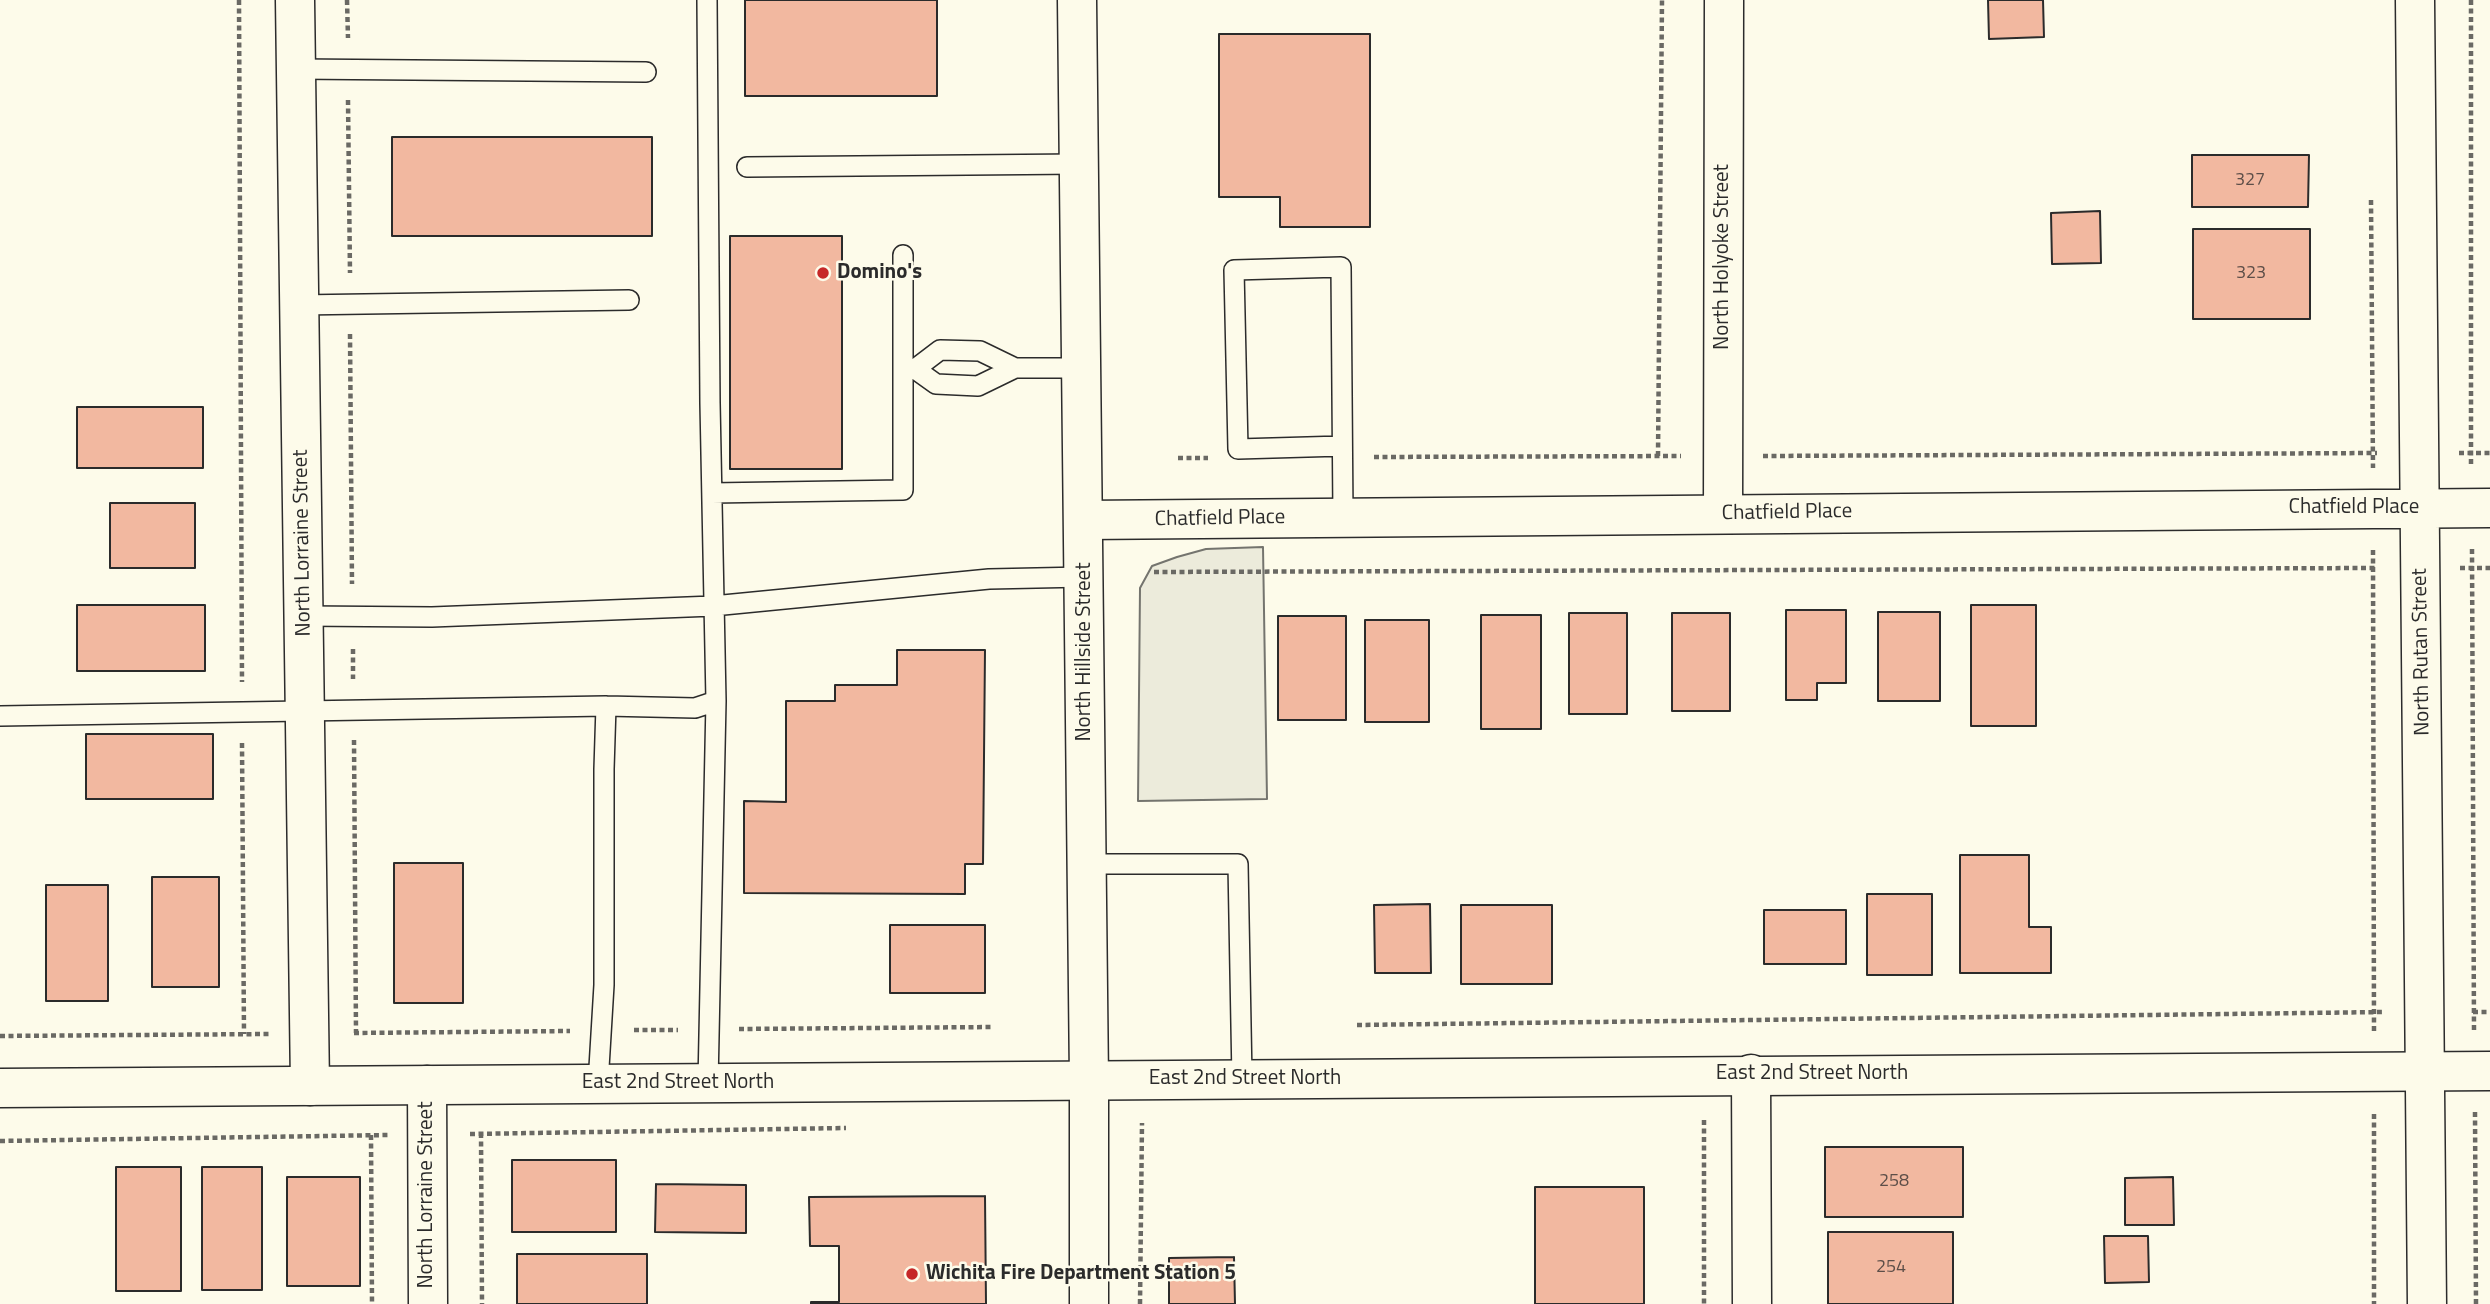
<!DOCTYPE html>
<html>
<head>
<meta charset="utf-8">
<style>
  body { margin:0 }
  canvas { display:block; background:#fdfbea }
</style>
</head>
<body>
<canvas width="2490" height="1304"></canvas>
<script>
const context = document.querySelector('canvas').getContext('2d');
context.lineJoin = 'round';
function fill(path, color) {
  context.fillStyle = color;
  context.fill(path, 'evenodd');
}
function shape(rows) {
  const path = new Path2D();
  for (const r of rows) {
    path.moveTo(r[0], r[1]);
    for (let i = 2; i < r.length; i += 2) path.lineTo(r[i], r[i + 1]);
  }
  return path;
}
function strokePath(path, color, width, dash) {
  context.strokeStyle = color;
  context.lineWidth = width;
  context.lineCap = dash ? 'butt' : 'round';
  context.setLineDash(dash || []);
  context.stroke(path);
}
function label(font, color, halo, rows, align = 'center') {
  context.font = font + ' "Titillium Web",sans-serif';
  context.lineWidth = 5;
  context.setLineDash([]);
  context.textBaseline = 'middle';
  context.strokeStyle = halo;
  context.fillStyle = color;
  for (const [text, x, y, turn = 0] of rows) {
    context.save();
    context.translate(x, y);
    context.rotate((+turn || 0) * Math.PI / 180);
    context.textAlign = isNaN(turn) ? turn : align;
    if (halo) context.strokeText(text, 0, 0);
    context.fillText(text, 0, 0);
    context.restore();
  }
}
const green = shape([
  [1263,547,1267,799,1138,801,1140,588,1152,566,1177,557,1206,549,1263,547]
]);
fill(green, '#ecebdb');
strokePath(green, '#74746e', 2);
const building = shape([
  [745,0,937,0,937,96,745,96,745,0],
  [1988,0,2043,0,2044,37,1989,39,1988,0],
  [1219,34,1370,34,1370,227,1280,227,1280,197,1219,197,1219,34],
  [392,137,652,137,652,236,392,236,392,137],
  [2192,155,2309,155,2308,207,2192,207,2192,155],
  [2100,211,2101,263,2052,264,2051,213,2100,211],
  [2193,229,2310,229,2310,319,2193,319,2193,229],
  [730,236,842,236,842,469,730,469,730,236],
  [77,407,203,407,203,468,77,468,77,407],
  [110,503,195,503,195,568,110,568,110,503],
  [77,605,205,605,205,671,77,671,77,605],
  [1971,605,2036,605,2036,726,1971,726,1971,605],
  [1786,610,1846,610,1846,683,1817,683,1817,700,1786,700,1786,610],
  [1878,612,1940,612,1940,701,1878,701,1878,612],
  [1569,613,1627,613,1627,714,1569,714,1569,613],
  [1672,613,1730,613,1730,711,1672,711,1672,613],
  [1481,615,1541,615,1541,729,1481,729,1481,615],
  [1278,616,1346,616,1346,720,1278,720,1278,616],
  [1365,620,1429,620,1429,722,1365,722,1365,620],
  [897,650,985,650,983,864,965,864,965,894,744,893,744,801,786,802,786,701,835,701,835,685,897,685,897,650],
  [86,734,213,734,213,799,86,799,86,734],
  [1960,855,2029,855,2029,927,2051,927,2051,973,1960,973,1960,855],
  [394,863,463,863,463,1003,394,1003,394,863],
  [152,877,219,877,219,987,152,987,152,877],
  [46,885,108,885,108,1001,46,1001,46,885],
  [1867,894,1932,894,1932,975,1867,975,1867,894],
  [1430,904,1431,973,1375,973,1374,905,1430,904],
  [1461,905,1552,905,1552,984,1461,984,1461,905],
  [1764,910,1846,910,1846,964,1764,964,1764,910],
  [890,925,985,925,985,993,890,993,890,925],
  [1825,1147,1963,1147,1963,1217,1825,1217,1825,1147],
  [512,1160,616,1160,616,1232,512,1232,512,1160],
  [116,1167,181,1167,181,1291,116,1291,116,1167],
  [202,1167,262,1167,262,1290,202,1290,202,1167],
  [287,1177,360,1177,360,1286,287,1286,287,1177],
  [2173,1177,2174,1225,2125,1225,2125,1178,2173,1177],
  [656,1184,746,1185,746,1233,655,1232,656,1184],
  [1535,1187,1644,1187,1644,1304,1535,1304,1535,1187],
  [985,1196,986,1304,811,1304,811,1302,839,1302,839,1246,810,1246,809,1197,985,1196],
  [1828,1232,1953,1232,1953,1304,1828,1304,1828,1232],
  [2104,1236,2148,1236,2149,1282,2105,1283,2104,1236],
  [517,1254,647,1254,647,1304,517,1304,517,1254],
  [1234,1257,1235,1304,1169,1304,1169,1258,1234,1257]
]);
fill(building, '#f2b8a0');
strokePath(building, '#2b2b2b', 2);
const service = shape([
  [296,69,646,72],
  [747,167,1079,164],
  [299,305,629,300],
  [915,369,936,384,978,386,1015,368,1082,368],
  [904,370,915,369,940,350,980,351,1015,368],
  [1342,446,1238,449,1234,270,1341,267,1343,517],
  [712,493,903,490,903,255],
  [304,616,432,617,713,606,989,579,1084,577],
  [0,716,606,706,695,708,716,701,710,403,707,0],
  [1087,864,1238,864,1242,1079],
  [708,1083,716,701],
  [598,1084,604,985,604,769,606,706]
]);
const minor = shape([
  [295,0,310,1086],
  [2415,0,2427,1304],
  [1723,514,1724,0],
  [1084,520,2490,508],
  [1751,1074,1752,1304],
  [427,1085,428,1304]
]);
const tertiary = shape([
  [0,1088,2490,1071]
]);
const secondary = shape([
  [1077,0,1089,1080,1089,1304]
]);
strokePath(service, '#2b2b2b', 22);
strokePath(minor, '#2b2b2b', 41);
strokePath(tertiary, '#2b2b2b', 41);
strokePath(secondary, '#2b2b2b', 41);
strokePath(shape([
  [239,0,242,682],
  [347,0,348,38],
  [2471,0,2471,467],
  [348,100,350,273],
  [2371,200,2373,468],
  [350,334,352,584],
  [2459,453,2490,453],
  [1658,456,1662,0],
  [1763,456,2377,453],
  [1374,457,1681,456],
  [1178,458,1208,458],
  [2472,549,2474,1030],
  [2373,550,2374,1032],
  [2460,568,2490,568],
  [1154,572,2378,568],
  [353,649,353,679],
  [354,740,356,1033],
  [242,743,244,1034],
  [2473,1012,2490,1012],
  [1357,1025,2384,1012],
  [739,1029,993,1027],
  [634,1030,678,1030],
  [354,1033,570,1031],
  [0,1036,269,1034],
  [2475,1112,2476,1304],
  [2374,1114,2374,1304],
  [1704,1120,1704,1304],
  [481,1133,482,1304],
  [470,1134,846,1128],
  [371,1135,372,1304],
  [0,1141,388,1135],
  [1140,1304,1142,1123]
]), '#6a6964', 4.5, [5, 3.5]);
strokePath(service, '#fdfbea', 19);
strokePath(minor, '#fdfbea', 38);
strokePath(tertiary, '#fdfbea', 38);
strokePath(secondary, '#fdfbea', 38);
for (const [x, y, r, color] of [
  [823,273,7,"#c62828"],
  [912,1274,7,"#c62828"]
]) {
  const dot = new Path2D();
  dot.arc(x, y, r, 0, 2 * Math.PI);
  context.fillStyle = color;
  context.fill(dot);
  strokePath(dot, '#fdfbea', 2.5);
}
label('18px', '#5d4e48', null, [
  ["327",2250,181],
  ["323",2251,274],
  ["258",1894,1182],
  ["254",1891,1268]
]);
label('21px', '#2b2b2b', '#fdfbea', [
  ["North Holyoke Street",1723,257,-90],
  ["Chatfield Place",2354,508],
  ["Chatfield Place",1787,513,-1],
  ["Chatfield Place",1220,519,-1],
  ["North Lorraine Street",303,543,-91],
  ["North Hillside Street",1085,652,-90],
  ["North Rutan Street",2422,652,-91],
  ["East 2nd Street North",1812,1074],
  ["East 2nd Street North",1245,1079],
  ["East 2nd Street North",678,1083],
  ["North Lorraine Street",427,1195,-90]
]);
label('bold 21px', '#2b2b2b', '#fdfbea', [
  ["Domino's",837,273],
  ["Wichita Fire Department Station 5",926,1274]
], 'left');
</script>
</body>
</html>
